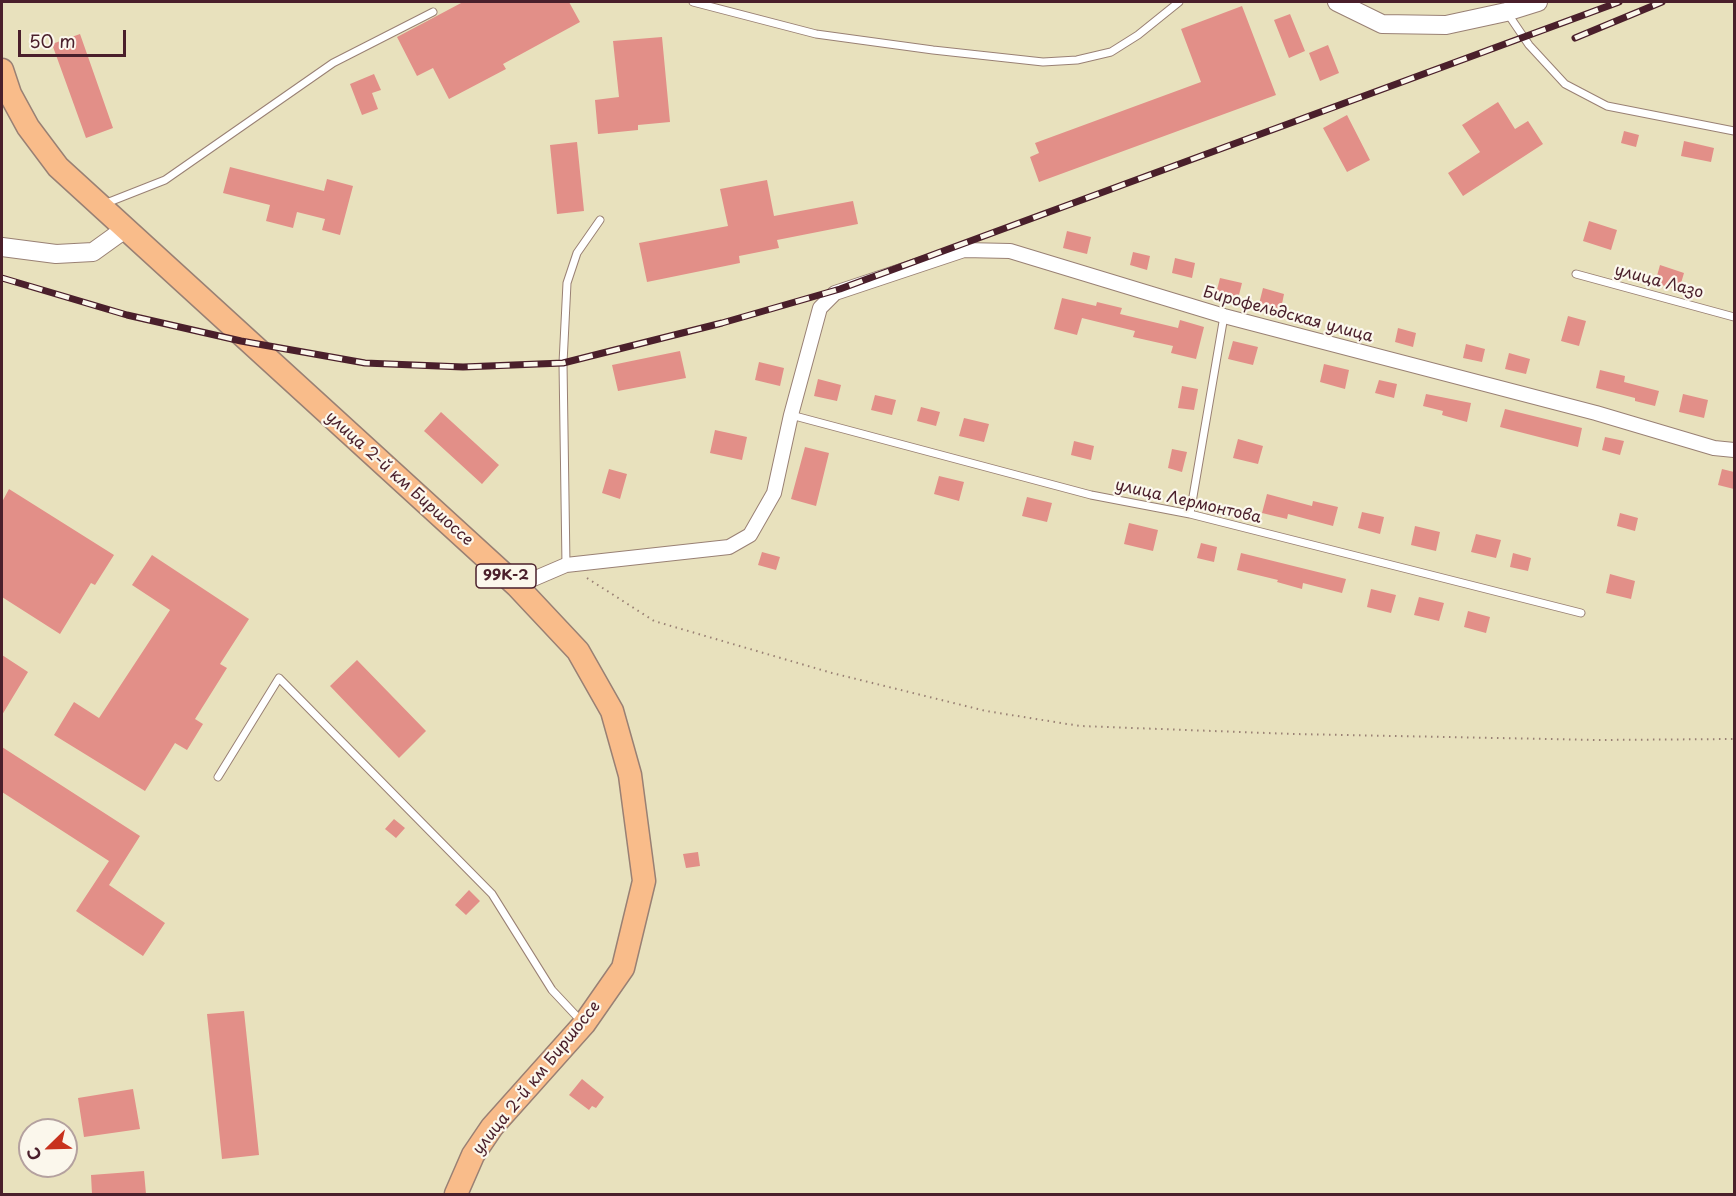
<!DOCTYPE html>
<html>
<head>
<meta charset="utf-8">
<style>
  body { margin:0 }
  #map { position:relative; width:1736px; height:1196px; overflow:hidden; background:#e8e1bd; font-family:"Playpen Sans",sans-serif }
  canvas { display:block }
  .frame { position:absolute; inset:0; border:3px solid #4a1f2b; pointer-events:none }
  .north { position:absolute; left:18px; top:1118px; width:60px; height:60px; box-sizing:border-box; background:#fbf7ec; border:2px solid #b4a19f; border-radius:50%; rotate:247deg; font-size:16px; font-weight:700; line-height:24px; text-align:center; color:#4a1f2b }
  .north::after { content:''; display:block; margin:auto; width:21px; height:27px; background:#c8321e; clip-path:polygon(50% 0,100% 100%,50% 72%,0 100%) }
  .scale { position:absolute; left:18px; top:30px; width:108px; height:27px; box-sizing:border-box; border:3px solid #4a1f2b; border-top:0; padding-left:8px; font-size:18px; line-height:21px; white-space:nowrap; color:#4a1f2b; -webkit-text-stroke:4px #fbf7ec; paint-order:stroke }
</style>
</head>
<body>
<div id="map">
<canvas width="1736" height="1196"></canvas>
<div class="frame"></div>
<div class="north">С</div>
<div class="scale">50 m</div>
</div>
<script>
const context = document.querySelector('canvas').getContext('2d');
context.lineJoin = 'round';
function fill(path, color) {
  context.fillStyle = color;
  context.fill(path, 'evenodd');
}
function shape(rows) {
  const path = new Path2D();
  for (const r of rows) {
    path.moveTo(r[0], r[1]);
    for (let i = 2; i < r.length; i += 2) path.lineTo(r[i], r[i + 1]);
  }
  return path;
}
function strokePath(path, color, width, dash) {
  context.strokeStyle = color;
  context.lineWidth = width;
  context.lineCap = dash ? 'butt' : 'round';
  context.setLineDash(dash || []);
  context.stroke(path);
}
function label(font, color, halo, rows, align = 'center') {
  context.font = font + ' "Playpen Sans",sans-serif';
  context.lineWidth = 4.5;
  context.setLineDash([]);
  context.textBaseline = 'middle';
  context.strokeStyle = halo;
  context.fillStyle = color;
  for (const [text, x, y, turn = 0] of rows) {
    context.save();
    context.translate(x, y);
    context.rotate((+turn || 0) * Math.PI / 180);
    context.textAlign = isNaN(turn) ? turn : align;
    if (halo) context.strokeText(text, 0, 0);
    context.fillText(text, 0, 0);
    context.restore();
  }
}
fill(shape([
  [463,2,569,2,580,22,503,64,506,69,449,99,433,68,417,76,397,37],
  [1242,6,1276,95,1039,182,1030,157,1039,153,1035,143,1201,82,1181,29],
  [1290,14,1305,51,1289,58,1274,20],
  [80,34,113,128,86,138,52,44],
  [662,37,670,122,638,125,638,130,598,134,595,100,619,97,613,41],
  [1328,45,1339,73,1320,81,1309,53],
  [374,74,381,90,372,93,378,109,362,115,350,84],
  [1498,102,1515,129,1528,121,1543,144,1463,196,1448,173,1480,152,1462,125],
  [1347,115,1370,160,1347,172,1323,128],
  [1624,131,1639,135,1636,147,1621,143],
  [1684,141,1714,148,1711,162,1681,156],
  [577,142,584,211,557,214,550,145],
  [230,167,324,191,327,179,353,186,340,235,322,230,325,219,297,212,293,228,266,221,270,205,223,193],
  [767,180,774,216,853,201,858,224,777,240,779,248,739,256,740,263,647,282,639,243,728,226,720,189],
  [1589,221,1617,230,1611,250,1583,241],
  [1067,231,1091,237,1087,254,1063,248],
  [1133,252,1150,256,1147,270,1130,265],
  [1175,258,1195,263,1192,278,1172,273],
  [1660,265,1684,273,1679,290,1655,283],
  [1220,278,1242,283,1238,299,1216,294],
  [1263,288,1284,294,1281,309,1259,304],
  [1062,298,1096,306,1097,302,1122,308,1120,314,1178,328,1180,320,1204,327,1196,359,1171,353,1173,346,1133,337,1135,331,1082,318,1077,335,1054,329],
  [1568,316,1586,321,1579,346,1561,341],
  [1398,328,1416,333,1413,347,1395,342],
  [1233,341,1258,347,1253,365,1228,359],
  [1466,344,1485,349,1482,362,1463,358],
  [680,351,686,378,618,391,612,365],
  [1509,353,1530,359,1526,374,1505,369],
  [759,362,784,368,780,386,755,380],
  [1324,364,1349,370,1345,389,1320,382],
  [1600,370,1625,376,1624,382,1659,391,1655,406,1635,401,1635,398,1596,388],
  [818,379,841,385,837,401,814,396],
  [1379,380,1397,384,1394,398,1375,393],
  [1182,386,1198,389,1194,410,1178,408],
  [1426,394,1471,403,1467,422,1442,415,1443,411,1423,406],
  [1683,394,1708,400,1704,418,1679,412],
  [875,395,896,400,892,415,871,410],
  [921,407,940,412,936,426,917,421],
  [1505,409,1582,428,1578,447,1500,427],
  [441,412,499,465,482,484,424,431],
  [964,418,989,424,984,442,959,436],
  [715,430,747,437,742,460,710,453],
  [1605,437,1624,441,1620,455,1602,450],
  [1238,439,1263,446,1258,464,1233,458],
  [1074,441,1094,446,1091,460,1071,455],
  [805,447,829,453,816,506,791,499],
  [1172,449,1187,452,1182,472,1168,468],
  [609,469,627,474,620,499,602,493],
  [1722,469,1734,472,1734,489,1718,485],
  [939,476,964,482,959,501,934,494],
  [9,489,114,555,95,585,91,583,60,634,2,597,2,502],
  [1267,494,1312,506,1313,501,1338,507,1333,526,1288,514,1287,519,1262,513],
  [1027,497,1052,503,1047,522,1022,516],
  [1362,512,1384,517,1380,534,1358,528],
  [1620,513,1638,518,1635,531,1617,526],
  [1129,523,1158,530,1153,551,1124,544],
  [1415,526,1440,532,1436,551,1411,545],
  [1476,534,1501,540,1496,558,1471,552],
  [1201,543,1217,547,1214,562,1197,558],
  [762,552,780,557,776,570,758,565],
  [1241,553,1346,579,1342,593,1303,583,1302,589,1277,582,1278,580,1237,570],
  [1513,553,1531,558,1528,571,1510,567],
  [152,555,249,619,220,664,227,668,195,719,203,724,187,750,175,743,145,791,54,735,74,702,99,718,170,610,132,585],
  [1610,574,1635,581,1631,599,1606,593],
  [1371,589,1396,595,1391,613,1367,607],
  [1419,597,1444,603,1439,621,1414,615],
  [1468,611,1490,617,1486,633,1464,627],
  [2,655,28,672,2,715],
  [357,660,426,731,399,758,330,686],
  [2,747,140,836,109,885,165,923,143,956,76,911,109,861,2,792],
  [394,819,405,828,396,838,385,829],
  [698,852,700,866,686,868,683,854],
  [469,890,480,901,466,915,455,905],
  [244,1011,259,1155,222,1159,207,1014],
  [582,1079,604,1097,596,1108,592,1106,589,1110,569,1095],
  [133,1089,140,1129,84,1137,78,1098],
  [144,1171,146,1194,92,1194,91,1175]
]), '#e28f88');
const service = shape([
  [693,2,816,34,933,50,1043,62,1077,60,1111,52,1138,35,1179,2],
  [1508,14,1529,45,1565,84,1607,106,1734,131],
  [104,204,165,180,333,63,433,12],
  [1576,274,1734,317],
  [791,415,1091,495,1190,514,1581,613],
  [1190,514,1224,316],
  [566,565,563,363,567,283,577,253,600,220],
  [218,777,279,678,492,894,552,990,582,1022]
]);
const minor = shape([
  [517,586,566,565,729,547,750,535,774,493,791,415,820,308,835,293,964,250,1010,251,1224,316,1596,413,1714,448,1734,450]
]);
const tertiary = shape([
  [1337,2,1382,24,1446,25,1506,12,1538,2],
  [2,247,56,254,93,252,125,229]
]);
const primary = shape([
  [2,70,10,94,28,127,58,167,517,586,578,651,612,711,630,775,644,881,623,968,584,1024,492,1127,473,1155,456,1194]
]);
strokePath(service, '#998074', 9);
strokePath(minor, '#998074', 16);
strokePath(tertiary, '#998074', 20);
strokePath(primary, '#998074', 25);
strokePath(shape([
  [587,578,654,621,832,673,986,711,1080,726,1293,734,1599,740,1734,739]
]), '#998074', 2, [1.5, 4.5]);
strokePath(service, '#fff', 7);
strokePath(minor, '#fff', 14);
strokePath(tertiary, '#fff', 18);
strokePath(primary, '#f9bc8a', 22);
const rail = shape([
  [1575,38,1662,2],
  [2,278,127,315,241,341,365,363,463,367,563,363,722,323,840,289,1619,2]
]);
strokePath(rail, '#4a1f2b', 7);
strokePath(rail, '#fbf7ec', 4.5, [14]);
for (const [x, y, w] of [
  [506,576,60]
]) {
  const box = new Path2D();
  box.roundRect(x - w / 2, y - 12, w, 24, 4.5);
  context.fillStyle = '#fbf7ec';
  context.fill(box);
  strokePath(box, '#4a1f2b', 1.5);
}
label('bold 15px', '#4a1f2b', null, [
  ["99К-2",506,576]
]);
label('16px', '#4a1f2b', '#fbf7ec', [
  ["улица Лазо",1659,282,15],
  ["Бирофельдская улица",1288,315,15],
  ["улица 2-й км Биршоссе",399,479,42],
  ["улица Лермонтова",1188,502,13],
  ["улица 2-й км Биршоссе",537,1078,-51]
]);
</script>
</body>
</html>
